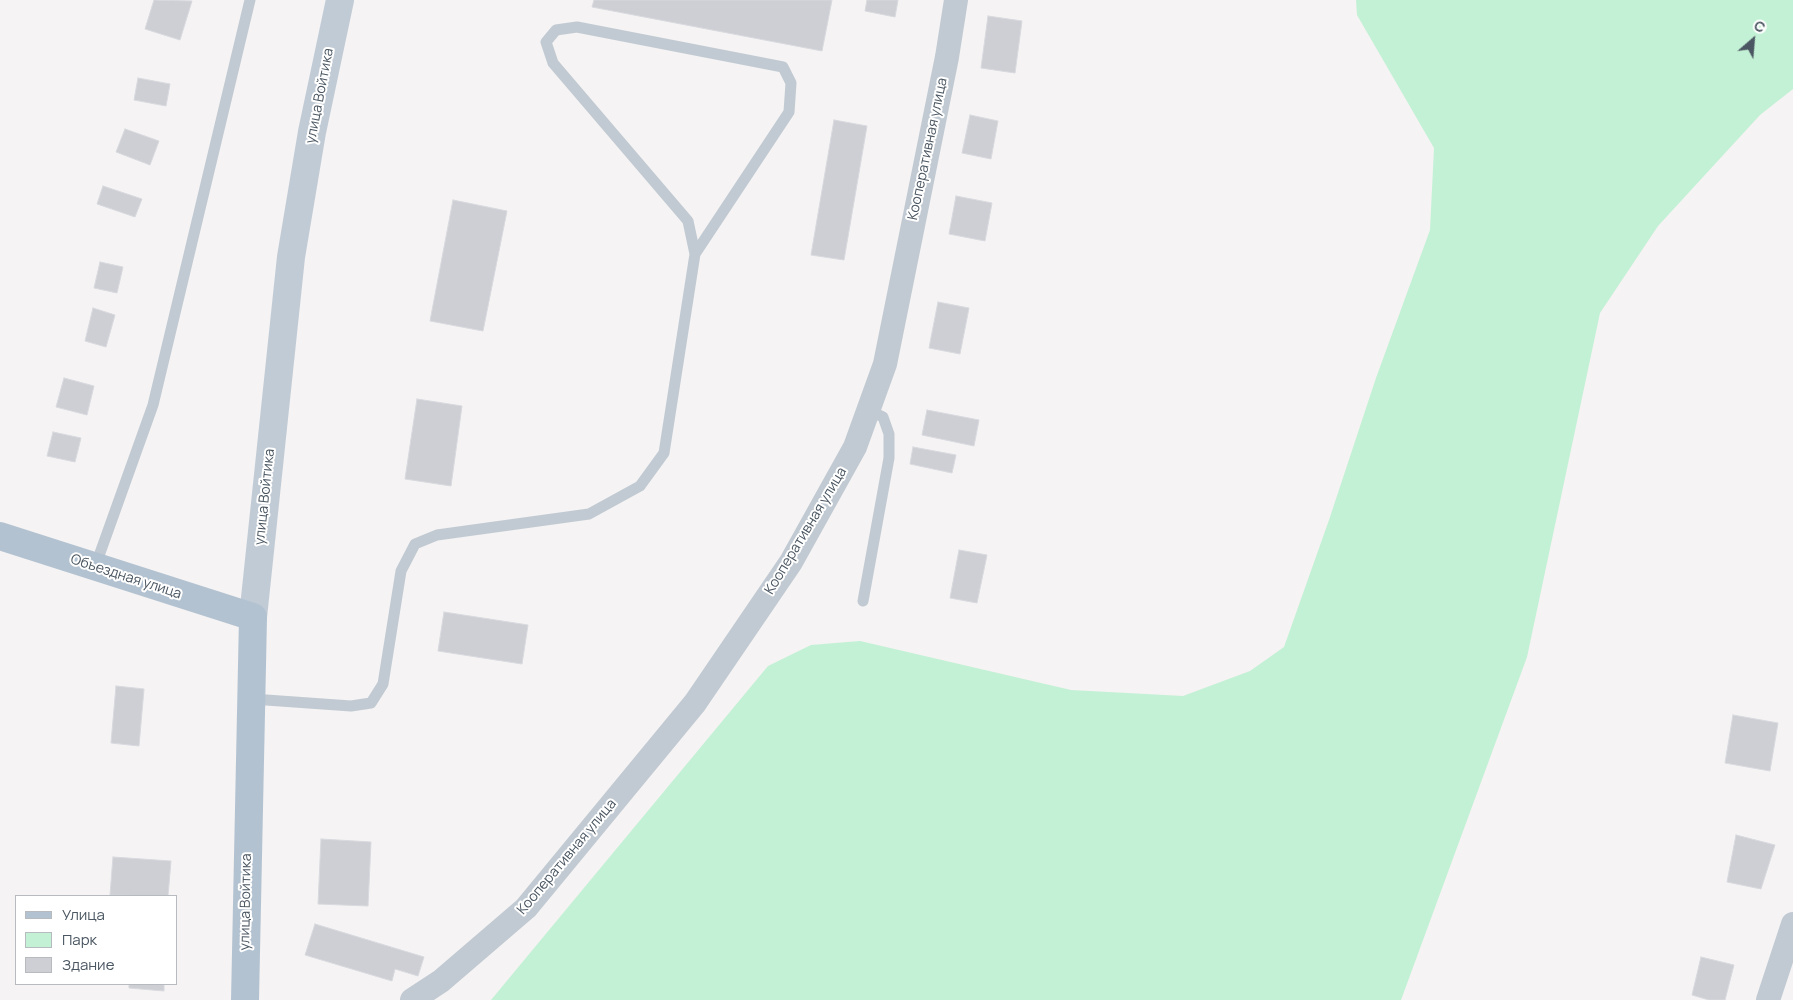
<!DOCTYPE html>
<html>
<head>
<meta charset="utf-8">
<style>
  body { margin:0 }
  #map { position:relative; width:1793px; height:1000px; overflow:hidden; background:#f5f3f3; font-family:Manrope,sans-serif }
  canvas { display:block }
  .legend { position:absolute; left:15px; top:895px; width:162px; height:90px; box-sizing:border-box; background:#fff; border:1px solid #b7bbc0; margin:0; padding:6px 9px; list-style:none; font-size:15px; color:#4a5661 }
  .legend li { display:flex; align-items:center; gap:10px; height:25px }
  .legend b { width:25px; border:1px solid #b7bbc0 }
  .north { position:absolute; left:1728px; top:15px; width:50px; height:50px; -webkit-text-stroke:4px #fff; paint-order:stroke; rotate:27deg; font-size:14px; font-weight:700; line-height:20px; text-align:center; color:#4a5661 }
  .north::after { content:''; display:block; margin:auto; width:18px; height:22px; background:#4a5661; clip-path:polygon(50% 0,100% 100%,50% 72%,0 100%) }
</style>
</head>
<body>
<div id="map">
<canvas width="1793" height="1000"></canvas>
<ul class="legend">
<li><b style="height:6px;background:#b3c2d1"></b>Улица</li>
<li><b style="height:14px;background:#c3f1d5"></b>Парк</li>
<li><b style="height:14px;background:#cdcfd5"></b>Здание</li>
</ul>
<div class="north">С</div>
</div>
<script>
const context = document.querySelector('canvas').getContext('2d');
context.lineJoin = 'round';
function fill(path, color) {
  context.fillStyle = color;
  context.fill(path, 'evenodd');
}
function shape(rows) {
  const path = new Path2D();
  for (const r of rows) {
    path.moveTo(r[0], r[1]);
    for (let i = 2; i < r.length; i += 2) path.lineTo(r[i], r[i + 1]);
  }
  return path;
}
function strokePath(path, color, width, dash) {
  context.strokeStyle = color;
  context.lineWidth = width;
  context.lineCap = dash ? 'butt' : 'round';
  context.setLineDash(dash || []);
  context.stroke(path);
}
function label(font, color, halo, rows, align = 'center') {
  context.font = font + ' Manrope,sans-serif';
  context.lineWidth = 4;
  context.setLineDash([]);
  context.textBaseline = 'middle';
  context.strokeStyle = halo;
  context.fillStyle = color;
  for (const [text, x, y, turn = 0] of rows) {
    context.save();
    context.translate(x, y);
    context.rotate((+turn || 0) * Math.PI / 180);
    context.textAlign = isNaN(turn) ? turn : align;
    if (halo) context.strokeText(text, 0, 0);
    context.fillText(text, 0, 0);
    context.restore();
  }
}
fill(shape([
  [1356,0,1793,0,1793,89,1760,115,1658,226,1600,313,1527,657,1401,1000,491,1000,768,666,811,645,860,641,1071,690,1183,696,1250,671,1284,647,1329,520,1376,378,1430,230,1434,148,1357,15]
]), '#c3f1d5');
const building = shape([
  [154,0,192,1,180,40,145,29,154,0],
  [594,0,832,0,822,51,592,7,594,0],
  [867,0,898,0,895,17,865,11,867,0],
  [988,16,1022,21,1015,73,981,68,988,16],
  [138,78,170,84,166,106,134,100,138,78],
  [970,115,998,121,991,159,962,153,970,115],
  [834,120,867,126,844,260,811,255,834,120],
  [125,129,159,141,150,165,116,152,125,129],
  [103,186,142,199,135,217,97,204,103,186],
  [956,196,992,203,985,241,949,234,956,196],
  [453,200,507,211,483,331,430,321,453,200],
  [100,262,123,267,117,293,94,288,100,262],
  [938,302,969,308,960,354,929,348,938,302],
  [93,308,115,315,106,347,85,341,93,308],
  [64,378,94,386,87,415,56,407,64,378],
  [417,399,462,406,451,486,405,479,417,399],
  [927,410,979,420,974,446,922,435,927,410],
  [53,432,81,438,75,462,47,456,53,432],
  [913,447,956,455,952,473,910,464,913,447],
  [959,550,987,555,977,603,950,598,959,550],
  [444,612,528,625,522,664,438,651,444,612],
  [116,686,144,689,139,746,111,743,116,686],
  [1733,715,1778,723,1770,771,1725,763,1733,715],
  [1736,835,1775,845,1761,889,1727,882,1736,835],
  [321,839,371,842,368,906,318,904,321,839],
  [113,857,171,861,168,896,110,895,113,857],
  [315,924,424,957,418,976,395,969,392,981,305,955,315,924],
  [1701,957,1734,965,1725,1000,1709,1000,1692,995,1701,957],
  [129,984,164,984,164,991,129,988,129,984]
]);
fill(building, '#cdcfd5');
strokePath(building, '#d7d9de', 1);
strokePath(shape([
  [95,567,153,405,250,0],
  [863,601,889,458,889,434,883,417,868,410],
  [252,699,351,706,371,703,383,684,401,571,415,544,437,535,589,514,640,486,664,453,695,254,688,221,553,63,546,42,556,30,577,27,783,67,791,83,789,112,695,254]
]), '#c1cad2', 11);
strokePath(shape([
  [412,1000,441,981,526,908,695,703,791,562,855,447,885,364,947,57,956,0],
  [1768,1000,1793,924]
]), '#c1cad2', 24);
strokePath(shape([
  [253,617,291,257,312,132,340,0]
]), '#c1cbd6', 28);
strokePath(shape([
  [0,536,253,617,245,1000]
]), '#b3c2d1', 28);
label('14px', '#4a5661', '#fff', [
  ["улица Войтика",320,96,-79],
  ["Кооперативная улица",928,149,-78],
  ["улица Войтика",265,497,-84],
  ["Кооперативная улица",806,531,-59],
  ["Объездная улица",126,577,18],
  ["Кооперативная улица",567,857,-50],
  ["улица Войтика",246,902,-89]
]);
</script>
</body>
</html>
